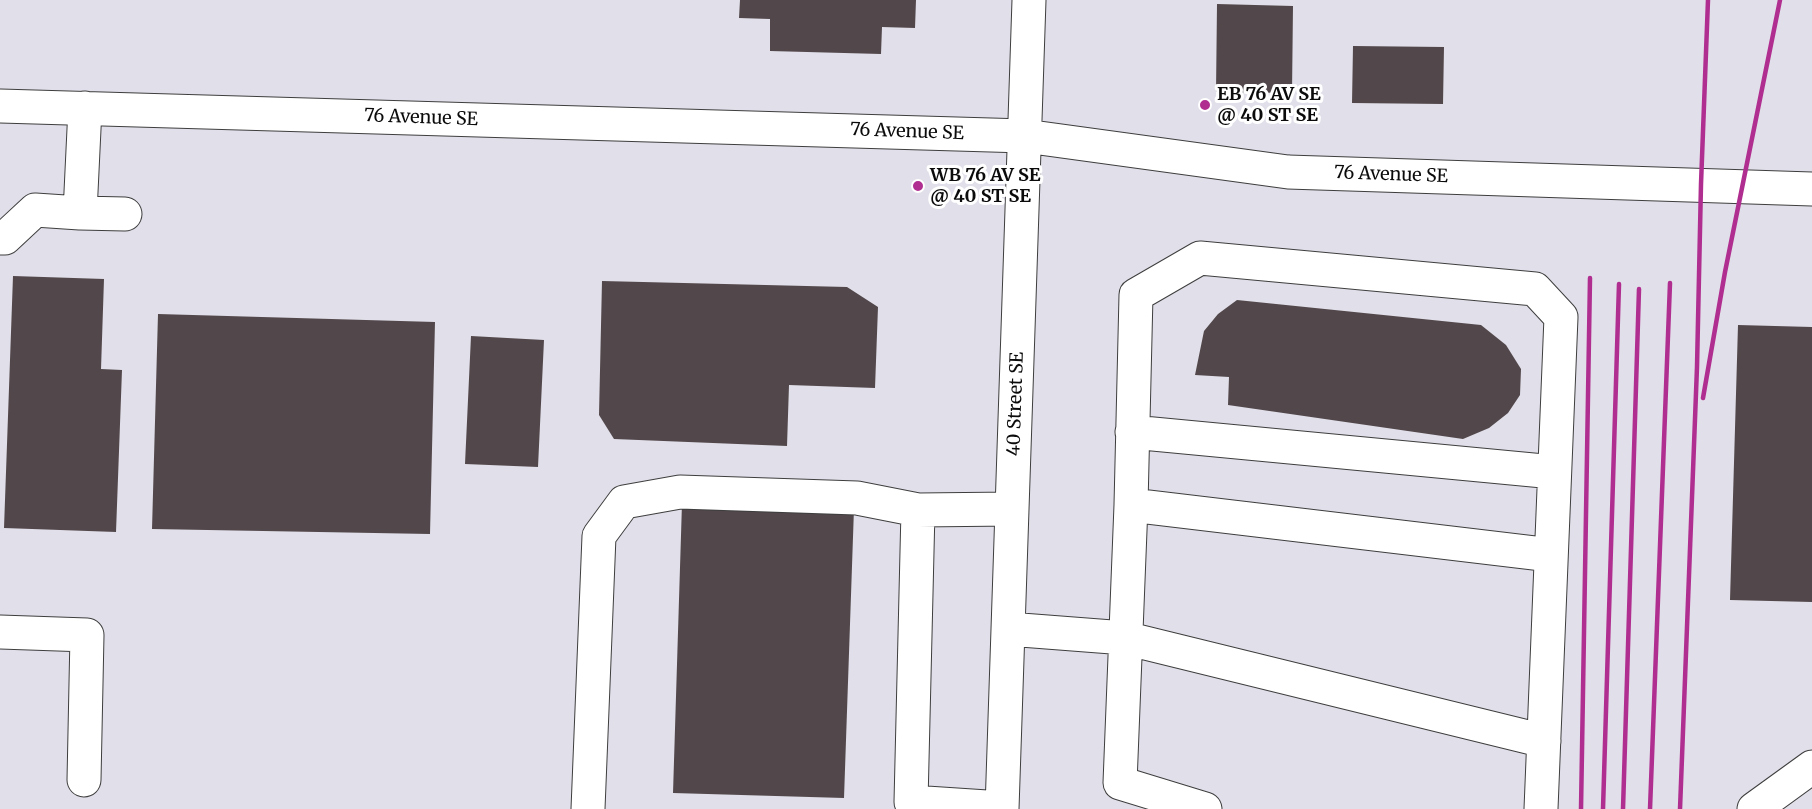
<!DOCTYPE html>
<html>
<head>
<meta charset="utf-8">
<style>
  body { margin:0 }
  canvas { display:block; background:#fdecea }
</style>
</head>
<body>
<canvas width="1812" height="809"></canvas>
<script>
const context = document.querySelector('canvas').getContext('2d');
context.lineJoin = 'round';
function fill(path, color) {
  context.fillStyle = color;
  context.fill(path, 'evenodd');
}
function shape(rows) {
  const path = new Path2D();
  for (const r of rows) {
    path.moveTo(r[0], r[1]);
    for (let i = 2; i < r.length; i += 2) path.lineTo(r[i], r[i + 1]);
  }
  return path;
}
function strokePath(path, color, width, dash) {
  context.strokeStyle = color;
  context.lineWidth = width;
  context.lineCap = dash ? 'butt' : 'round';
  context.setLineDash(dash || []);
  context.stroke(path);
}
function label(font, color, halo, rows, align = 'center') {
  context.font = font + ' Merriweather,serif';
  context.lineWidth = 6;
  context.setLineDash([]);
  context.textBaseline = 'middle';
  context.strokeStyle = halo;
  context.fillStyle = color;
  for (const [text, x, y, turn = 0] of rows) {
    context.save();
    context.translate(x, y);
    context.rotate((+turn || 0) * Math.PI / 180);
    context.textAlign = isNaN(turn) ? turn : align;
    if (halo) context.strokeText(text, 0, 0);
    context.fillText(text, 0, 0);
    context.restore();
  }
}
fill(shape([
  [0,0,1812,0,1812,809,0,809]
]), '#e1dfe9');
fill(shape([
  [740,0,916,0,915,28,882,27,881,54,770,51,770,19,739,18],
  [1217,4,1293,6,1292,93,1216,92],
  [1353,46,1444,47,1443,104,1352,103],
  [13,276,104,279,101,369,122,370,116,532,4,528],
  [602,281,847,287,878,307,875,388,789,385,787,446,614,439,599,415],
  [1237,300,1481,325,1506,345,1521,369,1520,395,1508,413,1489,428,1463,439,1228,405,1229,377,1195,375,1204,331,1218,314],
  [158,314,435,322,430,534,152,529],
  [1738,325,1812,327,1812,602,1730,600],
  [471,336,544,340,538,467,465,464],
  [682,503,854,508,844,798,673,793]
]), '#52484b');
const minor = shape([
  [0,106,1025,136,1288,172,1812,189],
  [85,108,80,213,125,214],
  [0,238,5,238,35,210,80,213],
  [1132,432,1554,472],
  [1131,505,1551,555],
  [1008,629,1125,638,1544,741],
  [0,632,87,635,84,780],
  [1002,808,911,802,918,510,1012,509],
  [588,809,599,536,624,502,680,492,857,498,918,510],
  [1002,809,1029,0],
  [1205,809,1120,783,1131,505,1136,295,1200,258,1535,289,1561,317,1541,809],
  [1754,809,1812,767]
]);
strokePath(minor, '#3e3e3e', 35);
strokePath(minor, '#fff', 33);
strokePath(shape([
  [1703,398,1725,272,1780,0],
  [1581,809,1590,278],
  [1603,809,1619,284],
  [1623,809,1639,289],
  [1650,809,1670,283],
  [1680,809,1697,367,1701,184,1708,0]
]), '#af2e90', 4.5);
for (const [x, y, r, color] of [
  [1205,105,6,"#af2e90"],
  [918,186,6,"#af2e90"]
]) {
  const dot = new Path2D();
  dot.arc(x, y, r, 0, 2 * Math.PI);
  context.fillStyle = color;
  context.fill(dot);
  strokePath(dot, '#fff', 2);
}
label('bold 18px', '#0b0b0b', '#fff', [
  ["EB 76 AV SE",1217,95],
  ["@ 40 ST SE",1217,116],
  ["WB 76 AV SE",930,176],
  ["@ 40 ST SE",930,197]
], 'left');
label('18px', '#0b0b0b', '#fff', [
  ["76 Avenue SE",421,118,2],
  ["76 Avenue SE",907,132,2],
  ["76 Avenue SE",1391,175,2],
  ["40 Street SE",1016,404,-88]
]);
</script>
</body>
</html>
